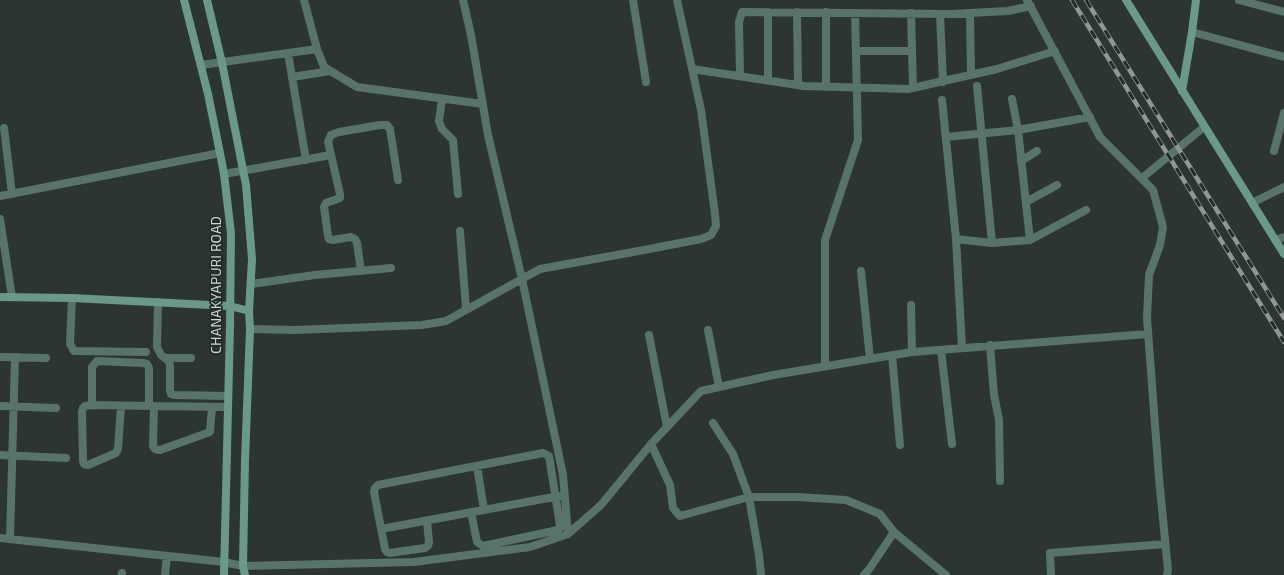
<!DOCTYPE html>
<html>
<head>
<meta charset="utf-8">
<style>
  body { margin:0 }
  canvas { display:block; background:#2c3434 }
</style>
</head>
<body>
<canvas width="1284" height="575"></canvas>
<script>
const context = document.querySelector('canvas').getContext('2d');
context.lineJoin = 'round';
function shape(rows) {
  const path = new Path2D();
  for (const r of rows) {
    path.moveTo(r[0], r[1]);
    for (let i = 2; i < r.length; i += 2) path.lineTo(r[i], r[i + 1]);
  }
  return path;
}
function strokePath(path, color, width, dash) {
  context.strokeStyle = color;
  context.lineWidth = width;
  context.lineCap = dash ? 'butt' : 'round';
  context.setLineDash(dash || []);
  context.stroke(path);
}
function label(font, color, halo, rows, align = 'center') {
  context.font = font + ' "Exo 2",sans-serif';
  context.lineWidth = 3.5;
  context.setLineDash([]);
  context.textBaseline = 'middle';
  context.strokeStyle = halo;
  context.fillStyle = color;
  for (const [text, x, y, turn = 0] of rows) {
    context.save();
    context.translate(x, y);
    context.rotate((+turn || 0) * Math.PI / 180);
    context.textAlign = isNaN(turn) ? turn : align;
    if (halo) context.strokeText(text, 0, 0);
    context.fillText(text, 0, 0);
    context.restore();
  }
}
strokePath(shape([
  [304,0,317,49,324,67,357,87,483,104],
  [463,0,471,35,488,135,522,279,563,475,568,534],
  [633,0,646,82],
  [1027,0,1100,137,1153,190,1163,227,1160,245,1149,275,1147,318,1159,478,1168,570,1167,575],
  [1239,0,1284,12],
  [797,12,798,85],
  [826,12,826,87],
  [911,13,913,88],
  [970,13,971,75],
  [940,14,943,82],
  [1192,32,1284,57],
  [856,51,912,51],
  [288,53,306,160],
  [201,65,317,49],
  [692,69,804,86,908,89,997,69,1055,51],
  [740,76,739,22,742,12,951,14,1008,11,1031,6],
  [292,77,330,71],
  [768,80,768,12],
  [977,86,992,243],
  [442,99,439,121,442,129,453,140,458,194],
  [942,100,956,239,962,348],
  [4,128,12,194],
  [946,137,1018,130,1090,117],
  [1274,151,1284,113],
  [331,155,328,142,331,135,339,132,380,125,387,125,390,129,398,180],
  [1021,161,1037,151],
  [224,174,331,155,340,194,340,198,326,203,324,207,328,236,329,239,333,240,351,237,355,239,357,243,361,271],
  [1142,178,1204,127],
  [0,196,220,153],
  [1026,202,1057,185],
  [1252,203,1284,187],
  [0,219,12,297],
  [460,231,466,309],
  [956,239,992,243,1030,240,1018,130,1012,99],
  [1030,240,1086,210],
  [1275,240,1284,237],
  [861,271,870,359],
  [251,284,315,275,391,268],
  [72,298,70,344,74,351,146,352],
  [158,302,157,347,161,355,169,361,170,366,170,390,171,394,174,395,228,396],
  [911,305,912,352],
  [250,329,295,330,422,325,446,321,540,269,644,250,701,239,711,235,716,226,715,214,701,110,677,0],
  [708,330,719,387],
  [649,335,667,427],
  [990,345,994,395,999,420,1000,481],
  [941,350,952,444],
  [892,355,900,445],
  [0,357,46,358],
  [166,358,191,358],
  [825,366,825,240,858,140,855,13],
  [92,405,92,367,97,361,143,363,147,364,149,368,149,406],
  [0,406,56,408],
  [121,406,118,449,116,453,88,465,84,464,83,461,82,412,83,408,85,406,92,405,154,406,228,407],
  [154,406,153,446,155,449,160,450,210,432,212,407],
  [713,423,733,454,749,497,759,555,761,575],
  [651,444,670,485,673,508,680,516,749,497,798,497,846,500,880,514,894,532,946,575],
  [0,455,66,458],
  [477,466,484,510],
  [427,521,429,542,428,546,425,548,390,553,387,552,385,549,374,492,375,488,378,485,543,453,549,456,560,525,560,528,558,530,483,546,477,542,471,512],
  [381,529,559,496],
  [0,538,224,562,243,566,414,562,530,547,568,534,601,505,651,444,701,391,773,375,912,352,1148,334],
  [10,539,15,357],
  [122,575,122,573],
  [165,575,167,556],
  [864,575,870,568,894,532],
  [1051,575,1050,553,1165,544]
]), '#58736b', 8);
strokePath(shape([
  [184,0,208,94,220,153,224,174,231,233,230,326,224,575],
  [207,0,222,63,246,185,252,259,249,311,250,329,245,461,243,566,245,575],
  [1126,0,1284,254],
  [1182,91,1192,32,1196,0],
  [0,297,72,298,230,306,249,311]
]), '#6a988a', 8);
const rail = shape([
  [1072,0,1284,342],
  [1086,0,1284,318]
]);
strokePath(rail, '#909696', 4.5);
strokePath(rail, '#222a2a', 3, [9]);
label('14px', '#d0d5d5', '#222a2a', [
  ["CHANAKYAPURI ROAD",216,285,-90]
]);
</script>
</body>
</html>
